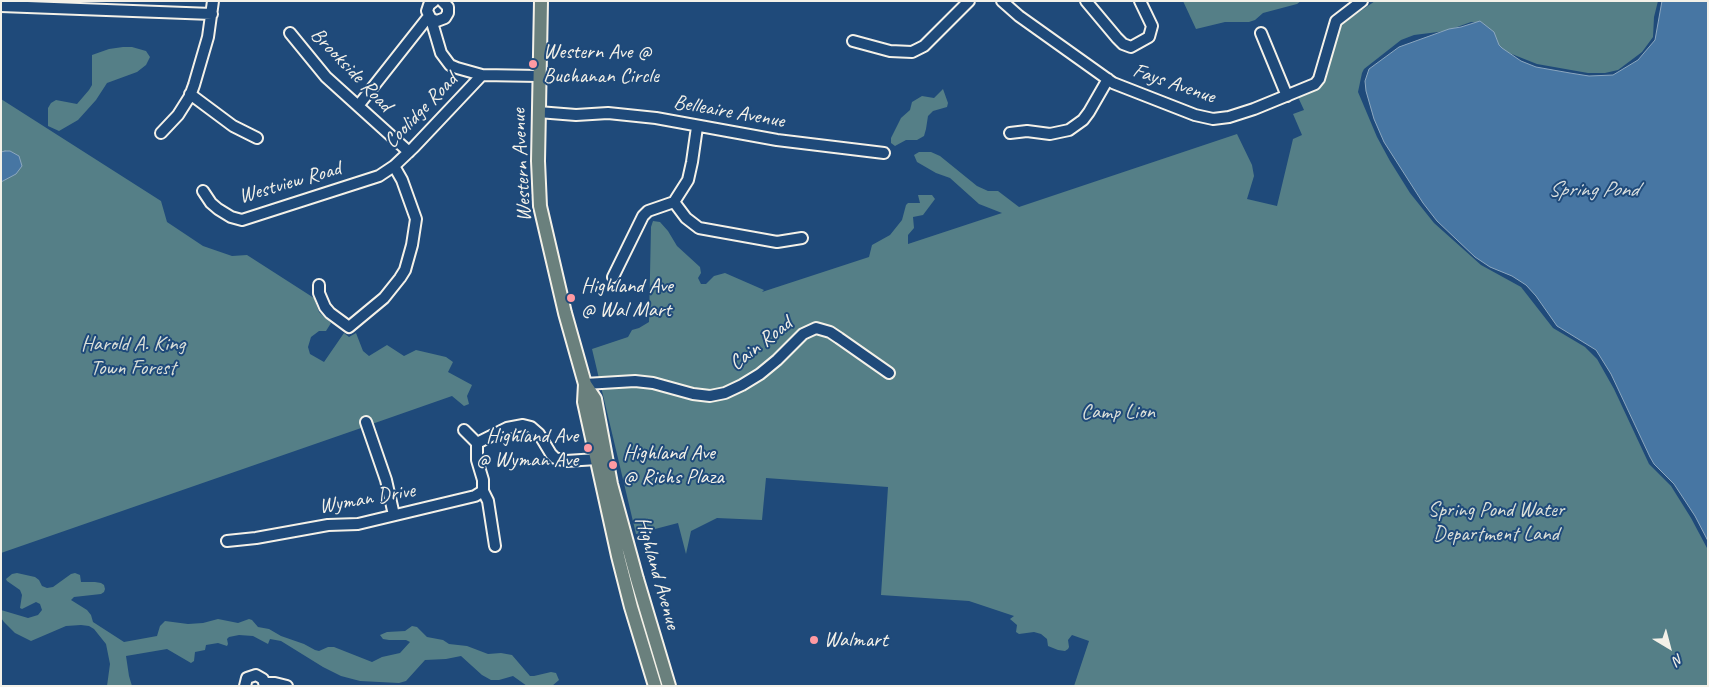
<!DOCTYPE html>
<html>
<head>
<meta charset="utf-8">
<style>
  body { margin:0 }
  #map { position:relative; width:1709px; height:687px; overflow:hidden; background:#1f4a7a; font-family:Caveat,sans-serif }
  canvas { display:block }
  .frame { position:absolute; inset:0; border:2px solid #f4f1e8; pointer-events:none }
  .north { position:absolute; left:1644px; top:622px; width:50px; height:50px; -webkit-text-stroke:4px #1f4a7a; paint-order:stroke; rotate:143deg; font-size:14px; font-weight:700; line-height:20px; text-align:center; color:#f4f1e8 }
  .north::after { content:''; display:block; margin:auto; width:18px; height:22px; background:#f4f1e8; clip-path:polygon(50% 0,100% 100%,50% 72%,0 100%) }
</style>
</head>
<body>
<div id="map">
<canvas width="1709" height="687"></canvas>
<div class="frame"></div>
<div class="north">N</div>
</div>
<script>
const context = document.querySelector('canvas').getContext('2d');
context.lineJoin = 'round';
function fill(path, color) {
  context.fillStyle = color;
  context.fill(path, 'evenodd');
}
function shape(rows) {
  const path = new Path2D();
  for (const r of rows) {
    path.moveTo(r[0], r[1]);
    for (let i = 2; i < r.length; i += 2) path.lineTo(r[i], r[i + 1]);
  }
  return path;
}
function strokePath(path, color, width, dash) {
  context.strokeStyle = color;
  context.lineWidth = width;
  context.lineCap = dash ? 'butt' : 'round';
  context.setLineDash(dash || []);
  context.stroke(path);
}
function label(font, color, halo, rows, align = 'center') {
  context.font = font + ' Caveat,sans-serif';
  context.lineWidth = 4;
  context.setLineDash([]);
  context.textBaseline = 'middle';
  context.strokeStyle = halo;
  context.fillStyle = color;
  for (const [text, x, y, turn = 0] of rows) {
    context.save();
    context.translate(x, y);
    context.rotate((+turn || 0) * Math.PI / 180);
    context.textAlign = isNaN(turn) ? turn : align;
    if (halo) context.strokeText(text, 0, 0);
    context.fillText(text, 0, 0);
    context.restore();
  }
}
fill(shape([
  [1183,1,1301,1,1297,4,1263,13,1255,20,1249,22,1225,22,1196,29],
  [1375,1,1658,1,1654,17,1653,37,1642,52,1618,70,1605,73,1588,73,1537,64,1494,47,1481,23,1471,22,1446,31,1414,35,1401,40,1364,69,1362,73,1358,92,1377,137,1390,161,1410,193,1434,223,1481,265,1521,287,1553,328,1585,347,1597,359,1614,389,1649,464,1671,486,1691,518,1707,548,1708,686,1074,686,1089,641,1072,635,1068,640,1069,647,1068,649,1065,651,1058,650,1048,646,1047,639,1041,634,1034,632,1019,634,1016,632,1017,625,1010,619,1014,616,969,601,881,595,888,487,766,478,762,520,717,518,691,531,686,554,678,523,636,534,592,349,628,337,632,330,639,328,649,322,651,227,653,221,660,222,668,231,677,246,700,267,701,273,698,278,701,284,706,284,714,276,725,273,764,290,762,292,869,257,872,245,890,235,902,220,906,205,908,203,920,203,918,195,932,195,935,199,923,215,913,217,914,228,908,235,908,244,1002,213,979,204,950,178,936,173,917,162,914,155,919,152,931,152,940,156,977,186,988,191,998,191,1019,207,1237,134,1252,165,1254,176,1247,199,1277,206,1293,139,1302,135,1293,114,1304,110,1298,97,1321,87,1342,24],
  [123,47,132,47,146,51,150,57,146,65,137,72,107,83,96,100,78,120,59,131,48,126,48,108,51,103,56,100,77,104,89,90,92,85,92,55,109,49],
  [943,89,948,103,947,107,933,111,928,116,926,129,924,136,917,140,906,140,895,146,891,143,891,138,901,118,910,110,912,102,922,96,934,98],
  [1,99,161,201,167,222,203,246,232,256,247,255,314,298,319,312,331,323,326,331,319,331,311,337,308,347,310,354,324,362,344,333,349,337,356,333,363,351,369,356,387,345,404,356,416,350,446,357,453,362,448,372,472,385,467,396,469,404,464,406,452,396,372,424,369,416,362,418,364,427,1,553],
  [17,573,35,577,39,580,42,586,47,588,53,587,71,574,75,573,80,575,81,582,95,582,101,583,104,585,105,589,104,592,101,594,74,597,71,600,87,610,91,615,93,622,124,642,157,636,160,626,165,621,188,624,203,623,218,619,238,623,249,619,252,620,258,627,269,629,281,636,304,644,315,650,319,651,328,647,334,647,372,662,382,657,400,653,410,642,406,640,389,640,383,639,380,635,387,632,405,631,412,626,417,627,427,637,443,640,449,644,467,646,488,654,501,653,512,655,530,676,534,676,551,672,556,673,559,680,552,686,527,686,513,676,499,680,491,680,482,675,461,656,446,659,425,660,406,681,399,683,360,681,341,676,323,667,281,641,270,639,268,644,253,636,239,635,229,637,227,639,228,644,227,646,218,643,206,645,205,650,195,652,194,661,191,663,167,649,126,656,129,676,132,686,107,686,110,664,106,644,94,629,89,626,81,625,66,626,31,641,15,633,4,622,1,618,1,610,28,618,38,615,42,610,40,604,36,602,22,609,20,608,22,595,20,590,7,581,6,579,12,574]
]), '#557f87');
const water = shape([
  [1662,1,1708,1,1708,541,1695,516,1674,484,1654,464,1650,457,1611,374,1596,350,1557,326,1536,296,1526,285,1512,276,1490,267,1475,257,1437,221,1423,203,1384,142,1374,119,1366,91,1365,81,1369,69,1399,47,1449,29,1461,27,1480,21,1494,32,1499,45,1502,48,1521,61,1536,67,1570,73,1589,76,1613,75,1638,60,1655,40,1662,1],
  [5,151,10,151,19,156,22,166,16,174,1,182,1,152,5,151]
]);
fill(water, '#4776a3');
strokePath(water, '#8ca7bf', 1);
const minor = shape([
  [434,1,429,5,427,11,431,19,437,21,445,18,448,13,448,7,442,1],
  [1002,1,1019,16,1113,83,1195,115,1213,119,1229,117,1254,109,1315,84,1319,79,1336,21,1362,1],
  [1086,1,1117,38,1123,44,1131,47,1149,37,1152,26,1140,1],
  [1,6,212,14],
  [431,19,441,53,450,65,457,68,482,75,539,76],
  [290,33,326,77,409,152],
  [1261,33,1287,96],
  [853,41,890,51,912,52,924,46,969,1],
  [190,94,233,126,257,138],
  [358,106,429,16],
  [538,112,576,115,608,113,656,118,777,140,884,153],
  [161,133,178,115,190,96,194,85,208,37,213,1],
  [1010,133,1027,131,1050,134,1069,130,1083,120,1089,112,1108,79],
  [203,191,211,203,218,209,231,217,242,220,379,176,394,166,414,147,482,75],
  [674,202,686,218,699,228,777,242,802,238],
  [613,277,643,216,648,211,674,202,688,180,692,162,697,127],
  [319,285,319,293,325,307,330,313,349,327,384,298,400,278,405,270,412,245,416,219,402,180,394,166],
  [585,384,635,381,653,383,693,394,710,396,725,393,742,385,760,374,777,360,803,334,816,328,830,332,839,338,889,373],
  [366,422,386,480,394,515],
  [464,430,477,443,477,460,483,480,483,491,488,501,495,546],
  [477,443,507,428,523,425,531,427,539,434,551,454,555,458,566,461,597,459],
  [227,541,256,538,328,525,358,524,475,496,483,491],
  [265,683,275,683,287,686],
  [245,686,247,678,256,675,263,679,265,686]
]);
const major = shape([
  [541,1,538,161,540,206,565,313,585,384,584,402,618,556,631,607,655,686],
  [585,384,595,399,611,484,637,579,669,686]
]);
strokePath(minor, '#f4f1e8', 14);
strokePath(major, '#f4f1e8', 16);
strokePath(minor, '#1f4a7a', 10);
strokePath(major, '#6a807d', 12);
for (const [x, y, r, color] of [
  [533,64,5,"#ff9aa2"],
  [571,298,5,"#ff9aa2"],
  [588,448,5,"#ff9aa2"],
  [613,465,5,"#ff9aa2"],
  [814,640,5,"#ff9aa2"]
]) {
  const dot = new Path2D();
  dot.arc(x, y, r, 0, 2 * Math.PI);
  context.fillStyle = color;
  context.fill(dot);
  strokePath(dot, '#1f4a7a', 2);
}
label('21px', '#f4f1e8', '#1f4a7a', [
  ["Western Ave @",543,52],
  ["Buchanan Circle",543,76],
  ["Highland Ave",581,286],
  ["@ Wal Mart",581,310],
  ["Highland Ave",578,436,"right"],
  ["@ Wyman Ave",578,460,"right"],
  ["Highland Ave",623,453],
  ["@ Richs Plaza",623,477],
  ["Walmart",824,640]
], 'left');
label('21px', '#f4f1e8', '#1f4a7a', [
  ["Brookside Road",351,70,46],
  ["Fays Avenue",1174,84,19],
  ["Coolidge Road",421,111,-46],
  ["Belleaire Avenue",729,112,10],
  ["Western Avenue",522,165,-93],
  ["Westview Road",290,183,-16],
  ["Cain Road",761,344,-38],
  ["Wyman Drive",367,499,-10],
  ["Highland Avenue",657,573,74]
]);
label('21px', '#dce0d9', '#1f4a7a', [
  ["Harold A. King",133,344],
  ["Town Forest",133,368],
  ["Camp Lion",1118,412],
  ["Spring Pond Water",1496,510],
  ["Department Land",1496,534]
]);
label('italic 22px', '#dadfde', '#1f4a7a', [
  ["Spring Pond",1593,190]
]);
</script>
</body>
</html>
